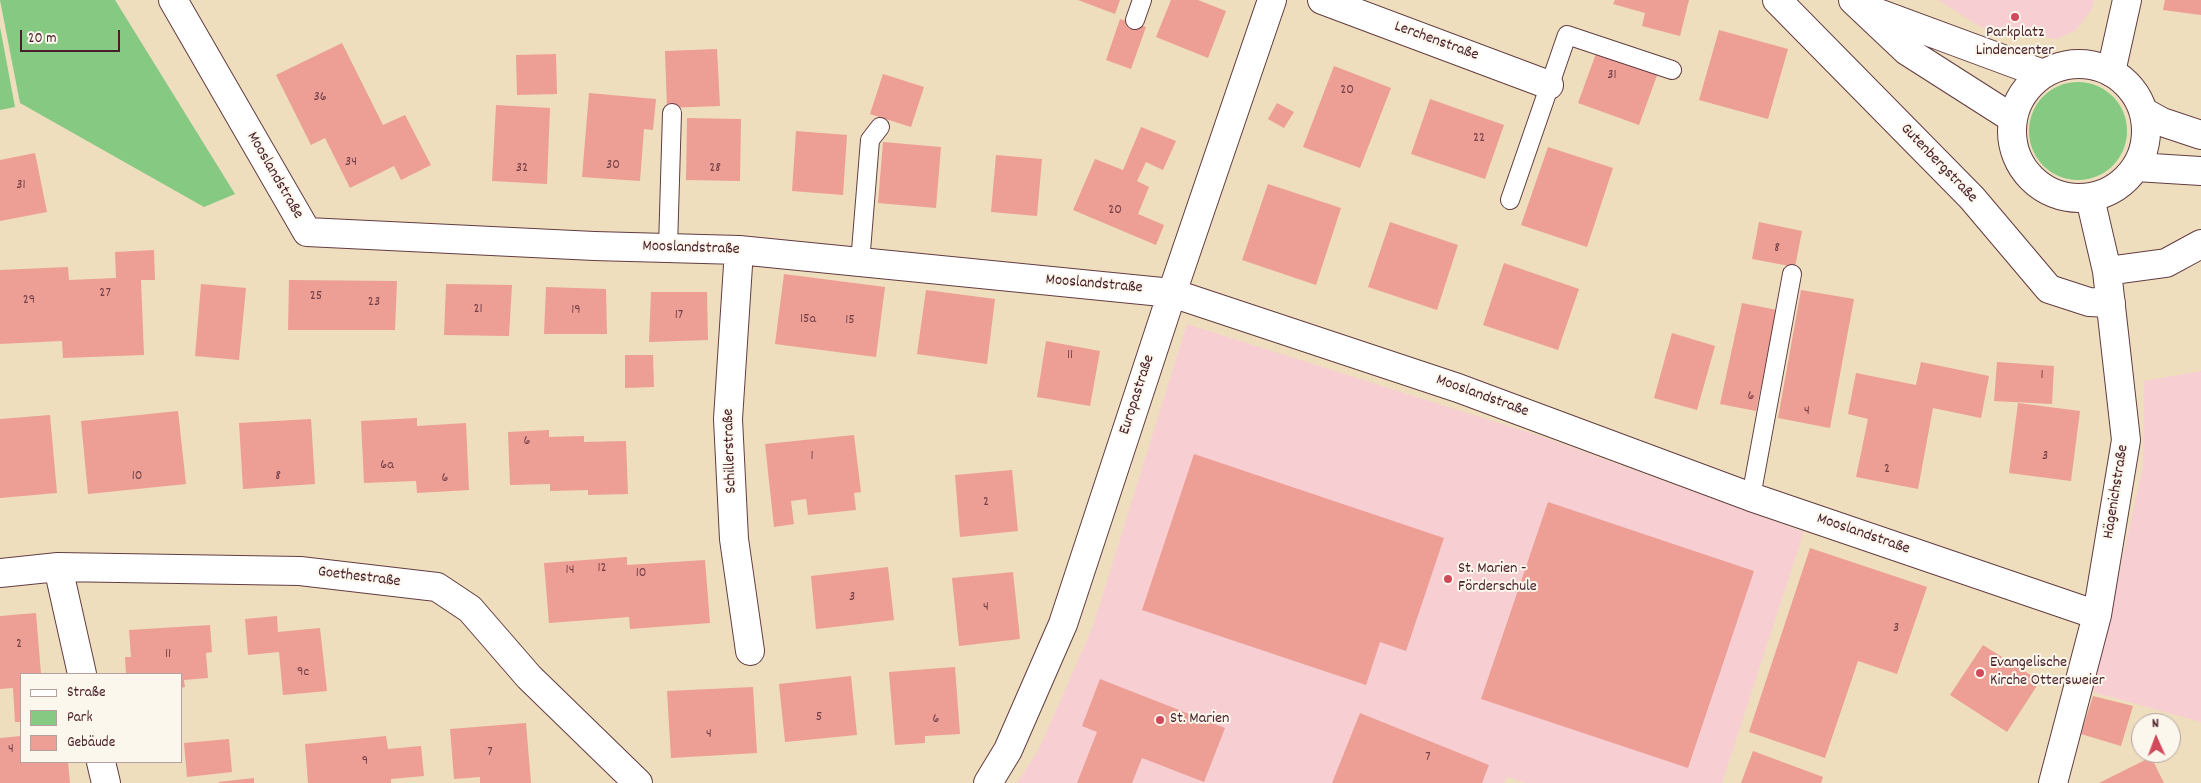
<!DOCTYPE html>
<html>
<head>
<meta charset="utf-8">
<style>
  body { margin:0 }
  #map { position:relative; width:2201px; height:783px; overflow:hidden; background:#eedebd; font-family:Dekko,sans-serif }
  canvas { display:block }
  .legend { position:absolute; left:20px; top:673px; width:162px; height:90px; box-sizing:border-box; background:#fbf7ec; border:1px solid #b4a19f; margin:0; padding:6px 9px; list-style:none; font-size:15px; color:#4a1f2b }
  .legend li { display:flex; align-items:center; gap:10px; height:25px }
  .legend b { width:25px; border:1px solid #b4a19f }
  .north { position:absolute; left:2131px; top:713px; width:50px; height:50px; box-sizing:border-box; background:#fbf7ec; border:1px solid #b4a19f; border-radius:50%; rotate:358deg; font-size:14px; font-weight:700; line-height:20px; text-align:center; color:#4a1f2b }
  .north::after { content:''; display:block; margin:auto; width:18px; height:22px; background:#d1495b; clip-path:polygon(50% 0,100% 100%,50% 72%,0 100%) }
  .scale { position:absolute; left:20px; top:30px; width:100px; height:22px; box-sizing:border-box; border:2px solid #4a1f2b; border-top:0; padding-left:6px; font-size:15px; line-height:18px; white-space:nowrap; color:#4a1f2b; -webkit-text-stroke:4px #fbf7ec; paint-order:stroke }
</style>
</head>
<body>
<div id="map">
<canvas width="2201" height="783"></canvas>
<ul class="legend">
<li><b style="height:6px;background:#fff"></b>Straße</li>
<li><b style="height:14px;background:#85c983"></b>Park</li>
<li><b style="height:14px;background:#ed9e95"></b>Gebäude</li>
</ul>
<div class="north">N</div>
<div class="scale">20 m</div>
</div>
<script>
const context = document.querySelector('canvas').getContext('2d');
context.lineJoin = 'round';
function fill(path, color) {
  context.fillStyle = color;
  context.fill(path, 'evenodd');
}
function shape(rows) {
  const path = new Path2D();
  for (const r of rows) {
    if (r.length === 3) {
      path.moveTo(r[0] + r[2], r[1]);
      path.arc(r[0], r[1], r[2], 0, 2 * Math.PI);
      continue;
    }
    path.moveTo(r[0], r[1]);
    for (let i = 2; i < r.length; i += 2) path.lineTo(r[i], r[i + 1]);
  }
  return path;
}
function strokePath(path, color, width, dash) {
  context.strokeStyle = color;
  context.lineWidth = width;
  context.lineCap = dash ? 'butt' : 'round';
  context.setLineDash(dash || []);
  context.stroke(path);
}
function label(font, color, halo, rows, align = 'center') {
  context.font = font + ' Dekko,sans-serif';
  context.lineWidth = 4;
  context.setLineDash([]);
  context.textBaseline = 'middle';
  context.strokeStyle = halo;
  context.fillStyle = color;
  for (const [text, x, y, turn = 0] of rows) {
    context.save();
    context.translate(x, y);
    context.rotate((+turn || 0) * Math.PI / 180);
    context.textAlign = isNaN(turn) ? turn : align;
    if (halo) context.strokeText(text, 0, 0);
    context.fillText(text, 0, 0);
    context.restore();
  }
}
fill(shape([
  [1938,0,2094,0,2092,9,2076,30,2057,39,1984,29],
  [1187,324,1543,437,1804,532,1722,783,1525,783,1507,777,1504,783,1017,783,1039,749,1093,626],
  [2201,371,2201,722,2093,692,2143,466,2144,381]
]), '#f7cfd3');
fill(shape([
  [0,0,115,0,235,194,204,207,20,103],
  [0,27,15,107,0,110],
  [2078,131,49]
]), '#85c983');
fill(shape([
  [1078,0,1120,0,1115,14],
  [1171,0,1198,0,1226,11,1208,58,1156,37],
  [1615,0,1689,0,1680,36,1642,26,1645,13,1613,4],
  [2165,0,2201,0,2201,15,2163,10],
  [1120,19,1146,27,1131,69,1106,60],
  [1719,30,1788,49,1768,119,1699,100],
  [342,43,383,125,405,115,431,165,401,180,394,166,350,188,325,138,311,145,276,75],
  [1598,48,1659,70,1639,125,1578,103],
  [717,49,720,106,667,108,665,51],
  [556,54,557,94,517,95,516,55],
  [1334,66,1391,88,1360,168,1303,147],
  [883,74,924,87,911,127,870,114],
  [589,93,656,99,653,130,644,129,640,181,582,177],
  [1430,99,1504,125,1485,179,1411,154],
  [1277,103,1294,112,1284,128,1268,119],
  [496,105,550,108,547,184,492,181],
  [687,118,741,119,740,181,686,180],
  [1141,127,1176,141,1163,170,1146,162,1137,181,1149,187,1138,214,1164,225,1156,245,1073,210,1095,159,1123,170],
  [796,131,847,135,843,195,792,191],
  [883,142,941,147,936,208,878,203],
  [1548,147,1613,168,1587,247,1521,225],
  [35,153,47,212,0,221,0,160],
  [996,155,1042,159,1037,216,991,212],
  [1268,184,1341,208,1316,285,1242,260],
  [1390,222,1458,245,1437,310,1368,287],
  [1759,222,1802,231,1795,267,1752,259],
  [154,250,155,280,141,280,144,355,63,358,62,341,0,344,0,270,68,267,69,280,116,278,115,252],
  [1504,263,1579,289,1558,350,1483,325],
  [784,274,885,287,876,357,775,344],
  [289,280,397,281,395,330,288,330],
  [201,284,246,288,239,360,195,356],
  [446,284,512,285,509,336,444,335],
  [546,287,606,289,607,334,544,334],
  [926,290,995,299,987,364,917,354],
  [1801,290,1854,299,1830,428,1778,418],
  [651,292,707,292,708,340,649,342],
  [1742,303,1777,310,1756,411,1720,404],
  [1672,333,1715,346,1697,410,1654,398],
  [1046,341,1100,351,1090,406,1037,397],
  [625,355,653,355,654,387,625,388],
  [1921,362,1989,376,1981,418,1933,408,1918,489,1856,477,1868,419,1848,414,1856,373,1916,385],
  [1997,362,2054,366,2052,404,1994,401],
  [2018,403,2080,411,2071,481,2009,473],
  [178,411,186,484,88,494,81,421],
  [50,415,57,493,0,498,0,419],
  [417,418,417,426,466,423,469,490,417,493,416,481,364,483,361,421],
  [311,419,315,484,243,489,239,423],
  [549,430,549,437,584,436,584,442,626,441,628,494,588,495,588,490,550,491,550,484,510,485,508,432],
  [854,435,861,492,854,493,856,510,808,515,806,499,791,501,794,524,774,527,765,444],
  [1194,454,1444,538,1406,651,1380,642,1366,685,1142,610],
  [1012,470,1018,531,960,537,955,475],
  [1548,502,1754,571,1688,768,1481,699],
  [1810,548,1927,587,1897,674,1858,661,1825,758,1749,732],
  [627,557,627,565,705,560,710,623,630,629,629,617,549,623,544,563],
  [888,567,894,620,816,629,811,576],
  [1013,572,1020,639,959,646,952,578],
  [36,613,41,674,21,674,21,722,15,722,13,688,0,689,0,616],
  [277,616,278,632,320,628,327,691,283,695,279,652,248,655,245,619],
  [210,625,212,652,206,653,208,678,184,680,185,687,181,688,181,674,126,674,125,657,131,657,129,630],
  [1983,645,2040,681,2007,732,1950,695],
  [955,667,960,734,925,736,925,743,895,745,889,672],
  [851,676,857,735,785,742,779,684],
  [1100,679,1225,728,1204,782,1142,758,1132,783,1077,783,1097,732,1082,726],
  [753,687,757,753,671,758,667,691],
  [2093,696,2133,706,2121,746,2081,734],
  [1360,713,1489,765,1482,783,1332,783],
  [526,723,531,783,480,783,480,777,454,779,450,729],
  [21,736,21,762,68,762,70,783,0,783,0,738],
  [386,736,388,749,421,746,424,776,391,779,391,783,308,783,305,744],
  [229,739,232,772,187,777,184,743],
  [1753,751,1823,777,1821,783,1741,783],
  [2151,757,2164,783,2099,783],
  [254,778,254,783,219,783,218,782]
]), '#ed9e95');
const service = shape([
  [1135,20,1142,0],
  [1510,200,1567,35,1672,70],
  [668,247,672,113],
  [860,263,870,140,880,127],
  [1751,497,1792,274]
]);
const minor = shape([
  [173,0,307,232,594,246,739,250,1172,293,1458,388,1751,497,2097,615],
  [1322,0,1549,85],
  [1777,0,1972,198,2049,289,2089,302,2111,303],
  [2111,72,2127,0],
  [739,250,728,419,734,539,750,651],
  [2107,271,2166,263,2201,244],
  [58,567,82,674],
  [0,573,58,567,300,571,437,587,470,609,529,677,638,783],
  [101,762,106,783],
  [988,783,1008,750,1063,624,1172,293,1272,0],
  [2053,783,2097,615,2126,440,2107,271,2090,198]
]);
const secondary = shape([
  [1853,0,1907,51,2012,118],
  [1870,10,2043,74],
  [2079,131,67],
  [2144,112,2162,122,2201,135],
  [2136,167,2201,171]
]);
strokePath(service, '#633c41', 20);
strokePath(minor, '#633c41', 30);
strokePath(secondary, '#633c41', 30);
strokePath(service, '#fff', 18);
strokePath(minor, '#fff', 28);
strokePath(secondary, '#fff', 28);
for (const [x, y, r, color] of [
  [2015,17,5,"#d1495b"],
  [1448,579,5,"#d1495b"],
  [1980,673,5,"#d1495b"],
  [1160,720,5,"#d1495b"]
]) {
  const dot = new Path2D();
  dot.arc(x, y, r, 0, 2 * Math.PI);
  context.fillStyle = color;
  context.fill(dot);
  strokePath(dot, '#fbf7ec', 2);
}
label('14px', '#733f46', null, [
  ["31",1612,76],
  ["20",1347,91],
  ["36",320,98],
  ["22",1479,139],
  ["34",351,163],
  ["30",613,166],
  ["32",522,169],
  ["28",715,169],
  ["31",21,186],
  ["20",1115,211],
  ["8",1777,249],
  ["27",105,294],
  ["25",316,297],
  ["29",29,301],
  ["23",374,303],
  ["21",478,310],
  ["19",576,311],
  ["17",679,316],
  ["15a",808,320],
  ["15",850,321],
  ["11",1070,356],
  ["1",2042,376],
  ["6",1751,397],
  ["4",1807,412],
  ["6",527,442],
  ["1",812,457],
  ["3",2045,457],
  ["6a",387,466],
  ["2",1887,470],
  ["10",137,477],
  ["8",278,477],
  ["6",445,479],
  ["2",986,503],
  ["12",602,569],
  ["14",570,571],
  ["10",641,574],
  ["3",852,598],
  ["4",986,608],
  ["3",1896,629],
  ["2",19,645],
  ["11",168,655],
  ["9c",303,673],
  ["5",819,718],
  ["6",936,720],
  ["4",709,735],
  ["4",11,750],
  ["7",490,753],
  ["7",1428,758],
  ["9",365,762]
]);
label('16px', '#4a1f2b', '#fbf7ec', [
  ["Parkplatz",2015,34,"center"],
  ["Lindencenter",2015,52,"center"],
  ["St. Marien -",1458,570],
  ["Förderschule",1458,588],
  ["Evangelische",1990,664],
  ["Kirche Ottersweier",1990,682],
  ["St. Marien",1170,720]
], 'left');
label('16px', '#4a1f2b', '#fbf7ec', [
  ["Lerchenstraße",1436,42,20],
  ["Gutenbergstraße",1938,164,46],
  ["Mooslandstraße",274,176,60],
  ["Mooslandstraße",691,249,2],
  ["Mooslandstraße",1094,285,5],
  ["Europastraße",1138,395,-72],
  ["Mooslandstraße",1482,397,20],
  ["Schillerstraße",731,451,-92],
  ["Hägenichstraße",2117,492,-81],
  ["Mooslandstraße",1863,535,19],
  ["Goethestraße",359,578,7]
]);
</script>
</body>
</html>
